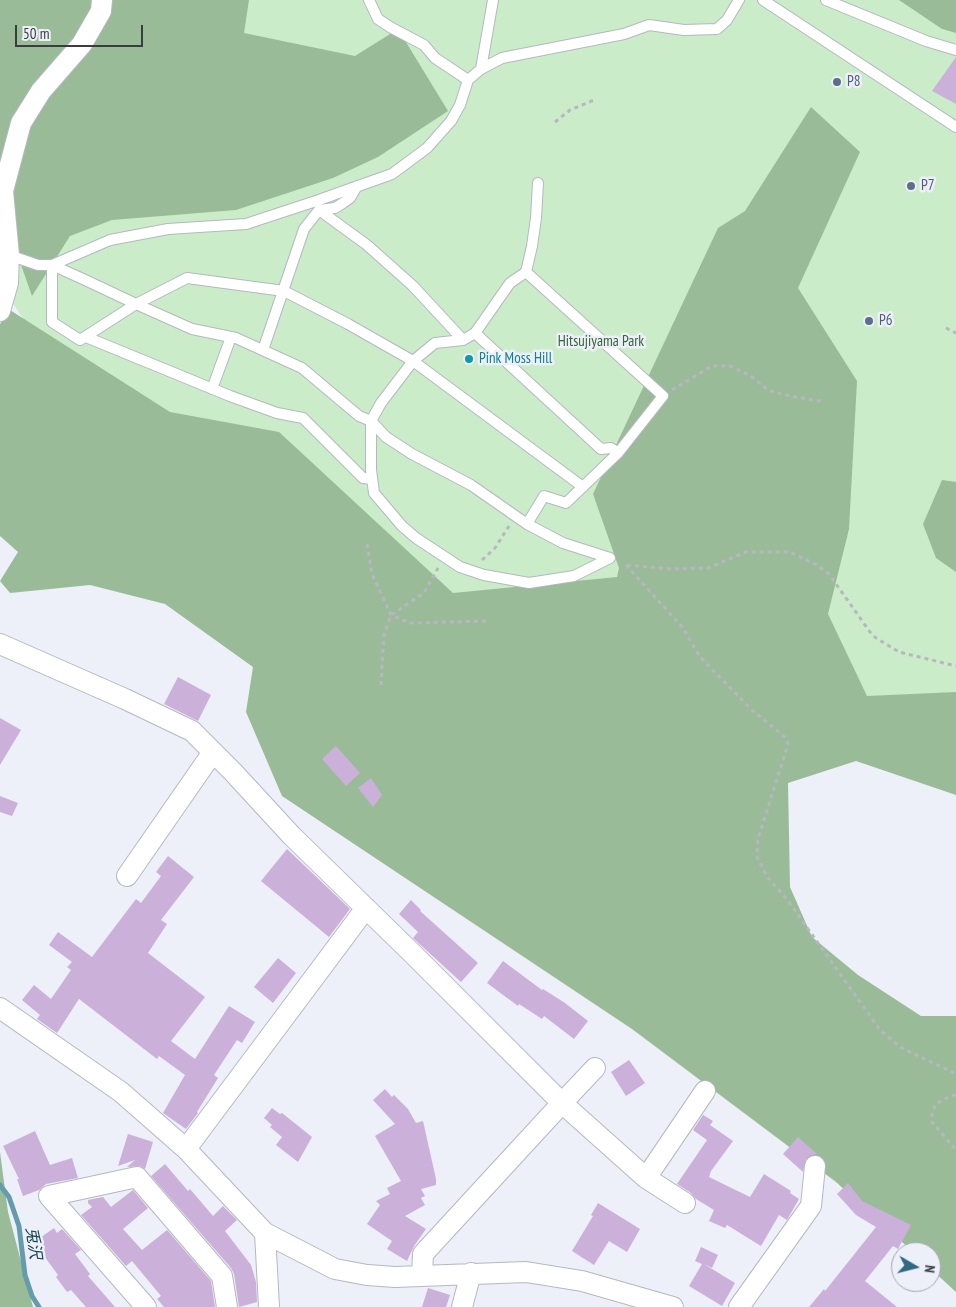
<!DOCTYPE html>
<html>
<head>
<meta charset="utf-8">
<style>
  body { margin:0 }
  #map { position:relative; width:956px; height:1307px; overflow:hidden; background:#edeff9; font-family:"PT Sans Narrow",sans-serif }
  canvas { display:block }
  .north { position:absolute; left:891px; top:1242px; width:50px; height:50px; box-sizing:border-box; background:#edeff9; border:1px solid #a6a7af; border-radius:50%; rotate:98deg; font-size:14px; font-weight:700; line-height:20px; text-align:center; color:#3b3c40 }
  .north::after { content:''; display:block; margin:auto; width:18px; height:22px; background:#2f6982; clip-path:polygon(50% 0,100% 100%,50% 72%,0 100%) }
  .scale { position:absolute; left:15px; top:25px; width:128px; height:22px; box-sizing:border-box; border:2px solid #3b3c40; border-top:0; padding-left:6px; font-size:15px; line-height:18px; white-space:nowrap; color:#3b3c40; -webkit-text-stroke:4px #edeff9; paint-order:stroke }
</style>
</head>
<body>
<div id="map">
<canvas width="956" height="1307"></canvas>
<div class="north">N</div>
<div class="scale">50 m</div>
</div>
<script>
const context = document.querySelector('canvas').getContext('2d');
context.lineJoin = 'round';
function fill(path, color) {
  context.fillStyle = color;
  context.fill(path, 'evenodd');
}
function shape(rows) {
  const path = new Path2D();
  for (const r of rows) {
    path.moveTo(r[0], r[1]);
    for (let i = 2; i < r.length; i += 2) path.lineTo(r[i], r[i + 1]);
  }
  return path;
}
function strokePath(path, color, width, dash) {
  context.strokeStyle = color;
  context.lineWidth = width;
  context.lineCap = dash ? 'butt' : 'round';
  context.setLineDash(dash || []);
  context.stroke(path);
}
function label(font, color, halo, rows, align = 'center') {
  context.font = font + ' "PT Sans Narrow","Noto Sans JP",sans-serif';
  context.lineWidth = 5;
  context.setLineDash([]);
  context.textBaseline = 'middle';
  context.strokeStyle = halo;
  context.fillStyle = color;
  for (const [text, x, y, turn = 0] of rows) {
    context.save();
    context.translate(x, y);
    context.rotate((+turn || 0) * Math.PI / 180);
    context.textAlign = isNaN(turn) ? turn : align;
    if (halo) context.strokeText(text, 0, 0);
    context.fillText(text, 0, 0);
    context.restore();
  }
}
fill(shape([
  [0,0,956,0,956,714,413,679,24,320,0,283]
]), '#caecc8');
fill(shape([
  [0,0,249,0,244,33,355,56,398,29,448,111,378,157,333,178,236,210,112,220,70,236,32,296,0,205],
  [899,0,956,0,956,33,942,29],
  [811,107,860,152,798,288,857,381,849,529,828,614,867,696,956,692,956,795,856,761,788,783,790,887,812,937,858,975,921,1016,956,1016,956,1292,931,1269,931,1252,913,1252,836,1182,632,1029,282,796,246,712,253,667,165,604,90,585,10,593,0,581,18,552,0,536,0,324,10,310,170,412,279,432,453,593,617,577,619,568,593,494,718,228,745,211],
  [942,480,956,482,956,572,936,558,923,524],
  [0,1152,8,1212,33,1307,0,1307]
]), '#9abb98');
strokePath(shape([
  [0,1185,9,1197,19,1226,25,1275,32,1296,39,1307]
]), '#659cab', 5);
fill(shape([
  [956,57,956,104,932,91],
  [178,677,211,695,198,721,164,704],
  [0,718,21,730,0,765],
  [336,746,360,773,346,786,322,759],
  [371,778,382,795,373,807,358,788],
  [0,796,18,803,12,816,0,812],
  [287,849,350,909,329,937,261,881],
  [168,856,194,877,161,920,167,924,148,953,205,997,171,1041,195,1059,229,1006,255,1022,242,1043,237,1040,214,1075,218,1078,197,1112,198,1113,186,1129,163,1113,185,1075,159,1056,157,1059,79,999,57,1033,37,1019,40,1015,22,1000,34,985,51,999,71,970,67,967,72,962,49,945,58,932,92,957,136,899,141,903,161,876,156,872],
  [411,900,421,910,420,911,478,963,461,982,413,938,418,932,399,914],
  [278,958,296,973,273,1003,254,987],
  [503,961,542,990,543,989,565,1003,588,1021,574,1039,544,1016,542,1019,519,1004,518,1006,487,983],
  [629,1060,645,1083,626,1096,611,1072],
  [385,1089,392,1097,394,1095,408,1109,416,1123,423,1121,436,1179,436,1185,421,1189,425,1196,421,1198,425,1205,405,1216,426,1229,414,1246,407,1261,387,1249,392,1241,367,1224,380,1205,376,1201,390,1194,387,1188,401,1181,375,1136,395,1124,373,1100],
  [272,1108,280,1114,282,1113,312,1137,298,1162,276,1145,282,1137,270,1127,272,1125,264,1118],
  [703,1115,713,1121,710,1125,733,1141,711,1171,709,1177,750,1197,764,1174,791,1191,790,1193,799,1199,787,1220,779,1215,761,1246,727,1225,725,1228,709,1221,714,1210,696,1199,691,1193,677,1184,707,1140,693,1130],
  [35,1131,50,1165,72,1158,78,1178,46,1184,39,1190,23,1196,17,1179,19,1179,3,1146],
  [128,1134,153,1142,145,1169,140,1166,127,1167,135,1160,118,1166],
  [798,1137,817,1154,811,1155,806,1159,803,1172,783,1154],
  [165,1164,188,1191,190,1189,213,1216,223,1206,237,1220,225,1231,251,1265,256,1282,257,1302,239,1307,234,1274,231,1268,151,1176],
  [848,1183,862,1201,911,1225,898,1249,893,1246,865,1281,897,1307,809,1307,824,1289,825,1291,876,1227,856,1215,837,1194],
  [133,1190,148,1208,123,1229,142,1250,167,1230,211,1281,215,1307,164,1307,157,1299,161,1296,132,1261,126,1266,81,1215,92,1207,88,1203,88,1200,103,1197,111,1207],
  [598,1203,640,1229,627,1252,609,1241,594,1265,572,1251,593,1216,591,1215],
  [54,1228,57,1233,62,1229,81,1250,75,1254,90,1274,88,1276,115,1307,86,1307,71,1290,67,1292,56,1277,58,1275,34,1242],
  [701,1247,718,1255,712,1268,704,1264,735,1283,722,1306,689,1286,702,1264,695,1261],
  [428,1288,450,1295,446,1307,422,1307]
]), '#cbb1d9');
const lane = shape([
  [369,0,378,19,390,27,424,45,435,58,468,80],
  [763,0,956,127],
  [826,0,926,41,956,50],
  [481,69,493,0],
  [538,183,536,218,532,246,526,272,663,396,618,453],
  [319,210,367,245,413,286,463,340],
  [9,255,38,265,52,265,110,240,168,229,246,224,316,201,392,174,427,148,451,121,460,105,468,80,481,69,502,58,624,34,649,25,684,30,717,29,727,20,739,0],
  [52,265,83,279,136,304,80,340,52,322,52,265],
  [136,304,192,329,236,338,302,368,359,416,371,421,386,437,412,454,471,485,527,524,563,543,610,558,574,576,529,583,484,575,460,567,416,538,402,526,374,493,371,470,371,421,381,403,413,361,435,343,463,340,470,336,475,333,510,283,526,272],
  [136,304,187,278,284,291,348,324,413,361,583,487],
  [475,333,601,449,611,448,618,453,566,503,544,496,527,524],
  [86,337,230,396,277,413,303,418,363,478,372,479],
  [263,350,304,229,319,210,335,208,343,203,350,198,357,186],
  [212,389,231,337]
]);
const street = shape([
  [0,311,8,283,9,255,3,191,21,123,41,91,82,44,101,11,102,0],
  [0,644,125,699,192,731,233,772,291,835,416,957,562,1103,423,1254,422,1275],
  [127,876,213,752],
  [0,1008,121,1092,186,1149,265,1233,335,1269,367,1275,395,1277,526,1272,582,1281,673,1307],
  [595,1068,562,1103,646,1178,685,1203],
  [186,1149,366,908],
  [646,1178,705,1091],
  [265,1233,269,1307],
  [146,1307,49,1196,137,1177,222,1276,227,1307],
  [462,1307,471,1273],
  [739,1307,811,1206,815,1166]
]);
strokePath(lane, '#b5b8c1', 12);
strokePath(street, '#b5b8c1', 22);
strokePath(shape([
  [555,122,570,110,594,100],
  [946,328,956,333],
  [672,390,712,366,730,366,751,376,768,390,785,395,825,402],
  [367,544,372,574,391,615,410,623,489,621],
  [482,560,495,548,509,526],
  [626,565,683,628,700,657,752,710,786,738,788,744,758,839,757,857,768,878,786,898,880,1030,900,1047,956,1074],
  [627,565,670,569,708,568,746,552,790,552,815,564,829,574,870,632,876,638,899,652,956,666],
  [381,685,384,635,391,615,424,593,438,568],
  [956,1095,950,1096,936,1104,932,1113,932,1122,956,1150]
]), '#b6b7c0', 3, [4, 4]);
strokePath(lane, '#fff', 10);
strokePath(street, '#fff', 20);
for (const [x, y, r, color] of [
  [837,82,5,"#5c6f8a"],
  [911,186,5,"#5c6f8a"],
  [869,321,5,"#5c6f8a"],
  [469,359,5,"#0f9aa8"]
]) {
  const dot = new Path2D();
  dot.arc(x, y, r, 0, 2 * Math.PI);
  context.fillStyle = color;
  context.fill(dot);
  strokePath(dot, '#edeff9', 2);
}
label('15px', '#4e5e75', '#edeff9', [
  ["P8",847,82],
  ["P7",921,186],
  ["P6",879,321]
], 'left');
label('15px', '#356535', '#edeff9', [
  ["Hitsujiyama Park",601,342]
]);
label('15px', '#0d838f', '#edeff9', [
  ["Pink Moss Hill",479,359]
], 'left');
label('italic 16px', '#134550', '#edeff9', [
  ["兎沢",33,1243,82]
]);
</script>
</body>
</html>
